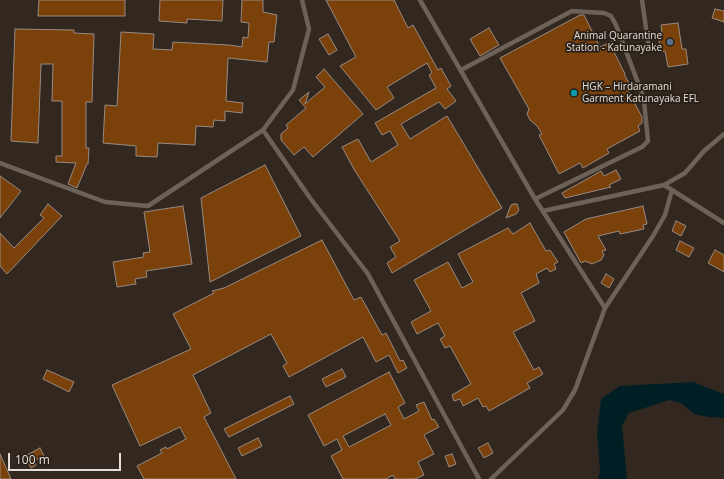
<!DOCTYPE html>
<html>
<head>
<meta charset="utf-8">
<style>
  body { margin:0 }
  #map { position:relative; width:724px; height:479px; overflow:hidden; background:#322820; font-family:"Open Sans",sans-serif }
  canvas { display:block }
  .scale { position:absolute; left:8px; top:453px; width:113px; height:18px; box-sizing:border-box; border:2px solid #e6dfd9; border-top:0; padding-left:5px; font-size:12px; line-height:14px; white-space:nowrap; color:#e6dfd9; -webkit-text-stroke:3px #281f16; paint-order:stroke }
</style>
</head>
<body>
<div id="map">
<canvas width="724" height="479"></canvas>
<div class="scale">100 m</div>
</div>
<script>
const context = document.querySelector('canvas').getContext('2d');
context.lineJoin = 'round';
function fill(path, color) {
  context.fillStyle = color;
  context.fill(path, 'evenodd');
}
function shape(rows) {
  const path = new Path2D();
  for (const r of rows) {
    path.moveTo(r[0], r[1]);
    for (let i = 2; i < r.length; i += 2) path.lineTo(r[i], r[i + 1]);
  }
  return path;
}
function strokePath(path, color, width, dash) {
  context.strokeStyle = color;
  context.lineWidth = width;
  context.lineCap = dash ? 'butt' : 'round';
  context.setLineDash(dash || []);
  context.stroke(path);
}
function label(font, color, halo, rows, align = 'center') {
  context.font = font + ' "Open Sans",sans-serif';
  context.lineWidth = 3.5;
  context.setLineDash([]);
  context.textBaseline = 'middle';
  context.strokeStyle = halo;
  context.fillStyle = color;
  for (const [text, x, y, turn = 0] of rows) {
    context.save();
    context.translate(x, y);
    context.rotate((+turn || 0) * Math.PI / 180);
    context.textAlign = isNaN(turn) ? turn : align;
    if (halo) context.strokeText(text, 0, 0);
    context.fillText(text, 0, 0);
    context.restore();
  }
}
fill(shape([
  [693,382,724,394,724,418,708,417,694,414,681,403,669,400,629,413,622,426,627,479,598,479,600,472,597,432,601,399,620,386]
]), '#001f24');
const building = shape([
  [39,0,125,0,125,16,38,16,39,0],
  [160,0,223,0,222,21,187,19,187,23,159,21,160,0],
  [242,0,263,0,263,12,277,15,274,42,269,42,267,62,228,58,226,101,243,103,242,113,225,111,225,121,214,120,213,127,196,126,195,145,158,143,157,157,136,156,136,146,103,143,105,105,117,106,121,32,154,34,153,49,172,50,173,42,229,45,242,47,243,37,248,38,249,23,241,22,242,0],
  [326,0,394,0,408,28,413,25,438,70,441,68,451,86,447,89,456,101,445,109,439,102,401,124,410,139,447,116,502,208,392,273,387,263,396,257,390,247,400,241,355,171,342,147,358,139,371,162,398,145,390,131,382,135,375,123,436,88,429,75,432,73,427,63,387,87,394,98,376,110,340,66,356,57,326,0],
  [715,9,724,11,724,22,712,18,715,9],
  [580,15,584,15,600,47,613,41,616,46,612,48,625,74,624,74,630,85,626,87,642,117,642,123,638,126,640,131,607,149,609,153,583,168,580,163,559,174,539,135,542,134,537,126,530,120,527,114,529,109,500,58,580,15],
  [678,23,682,49,686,49,688,64,668,67,665,51,661,52,658,35,662,34,661,25,678,23],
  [489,28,499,45,480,56,470,39,489,28],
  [15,29,74,30,74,33,94,34,92,102,86,102,86,148,89,148,88,164,87,164,77,188,68,184,76,163,56,162,56,156,62,156,62,101,52,101,53,64,41,64,38,143,11,141,15,29],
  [328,34,337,50,329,55,319,39,328,34],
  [324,69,363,114,313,157,304,147,294,155,281,140,281,134,288,128,286,125,306,108,299,100,309,92,305,104,325,87,316,77,324,69],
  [265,165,301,236,210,282,201,198,265,165],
  [616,170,621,179,609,185,611,187,565,198,562,193,601,171,604,176,616,170],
  [0,176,21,191,0,218,0,176],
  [48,204,62,216,7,274,0,266,0,233,14,248,44,218,40,215,48,204],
  [514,204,517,204,519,210,516,214,506,218,511,205,514,204],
  [183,206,192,264,146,271,147,277,135,279,136,284,117,287,113,262,144,257,143,253,150,252,144,212,183,206],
  [643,206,647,224,643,225,644,229,620,234,619,231,598,236,606,250,602,251,604,255,601,260,592,264,585,261,581,263,564,232,586,219,643,206],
  [676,221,686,226,681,236,672,231,676,221],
  [530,223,546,251,550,250,558,262,554,264,556,269,550,272,547,268,536,274,539,283,521,293,535,321,513,332,534,370,539,367,543,374,527,383,530,388,489,411,486,406,483,407,478,398,463,406,460,399,454,401,452,395,471,384,450,346,445,348,440,339,445,336,438,323,417,334,411,322,431,311,414,280,448,262,462,288,473,282,458,254,508,228,513,234,530,223],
  [322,240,354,300,361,297,382,335,386,333,400,361,403,360,407,368,398,373,389,355,376,362,363,337,289,377,283,366,287,363,271,334,193,375,211,413,204,417,236,479,144,479,137,466,162,453,160,450,166,447,167,449,186,439,180,427,140,446,112,385,191,349,173,314,214,293,212,291,224,288,322,240],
  [680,241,694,248,689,257,676,250,680,241],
  [715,250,724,255,724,272,708,263,715,250],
  [606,274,614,279,609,288,601,283,606,274],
  [342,369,346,377,326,387,322,379,342,369],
  [47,370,74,382,69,392,43,379,47,370],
  [389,372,405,403,398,407,404,419,419,411,416,405,424,402,432,420,434,419,439,427,424,435,434,454,418,462,424,475,415,479,395,479,393,475,386,479,343,479,331,456,342,450,337,439,324,446,308,415,389,372],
  [385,414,391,425,349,447,343,436,385,414],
  [290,396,294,404,229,437,224,429,290,396],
  [258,438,262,446,242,456,238,448,258,438],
  [488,443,493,453,484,458,478,448,488,443],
  [40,448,44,456,34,461,36,465,31,468,25,456,40,448],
  [0,454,11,479,0,479,0,454],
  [452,454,456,464,449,467,445,456,452,454]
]);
fill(building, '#7b410b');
strokePath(building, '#988a81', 1);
strokePath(shape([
  [420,0,535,199,605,308],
  [642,0,648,42],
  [461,70,572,11,604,13,611,16,616,25,640,88,644,101,648,141,642,147,535,199],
  [263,130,310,198,368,274,479,479],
  [0,163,105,202,148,206,263,130,293,90,309,29,302,0],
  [664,185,724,223],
  [543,211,664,185,685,173,704,151,724,134],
  [491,479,563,410,575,390,605,308,653,236,665,215,672,190]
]), '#6d6258', 4.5);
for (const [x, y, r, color] of [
  [670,42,4,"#5c6f8a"],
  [574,93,4,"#0f9aa8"]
]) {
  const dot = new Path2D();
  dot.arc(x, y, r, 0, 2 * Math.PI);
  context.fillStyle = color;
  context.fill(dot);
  strokePath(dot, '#281f16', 1.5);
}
label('10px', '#e6dfd9', '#281f16', [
  ["Animal Quarantine",662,36],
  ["Station - Katunayake",662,48],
  ["HGK – Hirdaramani",582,87,"left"],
  ["Garment Katunayaka EFL",582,99,"left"]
], 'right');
</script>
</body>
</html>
